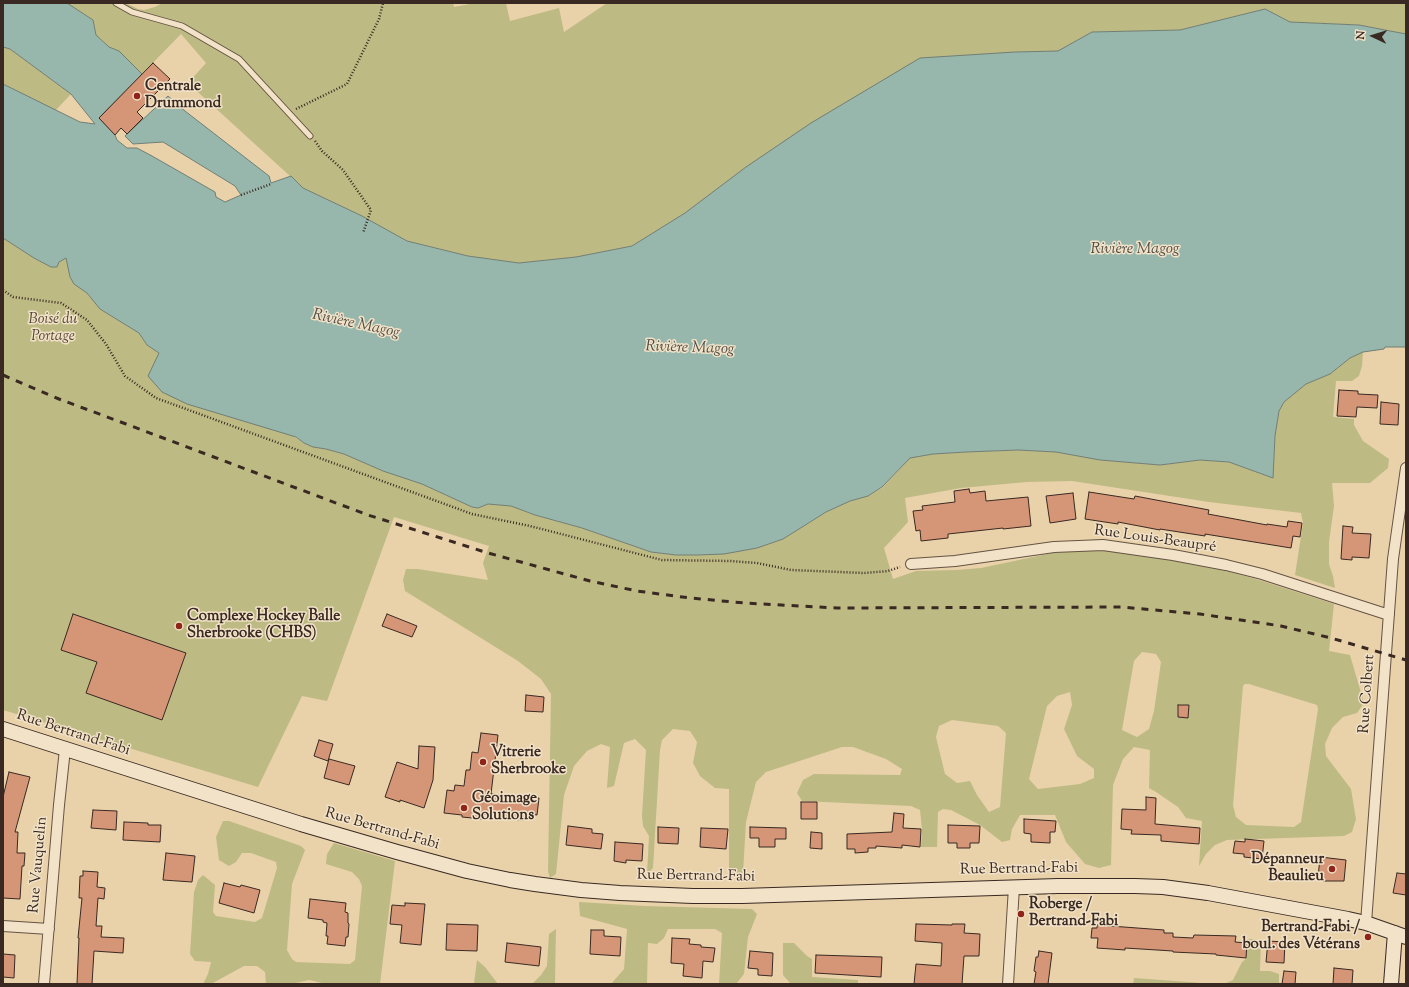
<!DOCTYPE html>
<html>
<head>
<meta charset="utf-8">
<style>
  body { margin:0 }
  #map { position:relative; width:1409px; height:987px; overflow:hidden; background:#e9d2aa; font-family:"Sorts Mill Goudy",serif }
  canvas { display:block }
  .frame { position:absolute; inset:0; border:4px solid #392922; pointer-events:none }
  .north { position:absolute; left:1353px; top:16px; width:40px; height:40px; -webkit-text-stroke:3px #f1e2c8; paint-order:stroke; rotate:274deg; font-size:11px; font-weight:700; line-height:16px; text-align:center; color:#392922 }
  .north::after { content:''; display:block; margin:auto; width:14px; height:18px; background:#392922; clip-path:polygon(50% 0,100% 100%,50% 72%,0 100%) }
</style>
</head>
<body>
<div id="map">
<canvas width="1409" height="987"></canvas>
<div class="frame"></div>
<div class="north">N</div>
</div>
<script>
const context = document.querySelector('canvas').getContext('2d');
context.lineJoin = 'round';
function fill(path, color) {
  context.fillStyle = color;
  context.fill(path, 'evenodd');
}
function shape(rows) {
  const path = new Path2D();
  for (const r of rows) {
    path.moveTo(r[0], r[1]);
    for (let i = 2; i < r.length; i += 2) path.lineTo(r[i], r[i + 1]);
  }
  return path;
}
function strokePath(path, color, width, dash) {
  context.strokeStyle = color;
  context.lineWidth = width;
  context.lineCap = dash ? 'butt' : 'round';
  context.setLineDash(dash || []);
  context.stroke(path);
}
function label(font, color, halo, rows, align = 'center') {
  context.font = font + ' "Sorts Mill Goudy",serif';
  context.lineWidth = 3;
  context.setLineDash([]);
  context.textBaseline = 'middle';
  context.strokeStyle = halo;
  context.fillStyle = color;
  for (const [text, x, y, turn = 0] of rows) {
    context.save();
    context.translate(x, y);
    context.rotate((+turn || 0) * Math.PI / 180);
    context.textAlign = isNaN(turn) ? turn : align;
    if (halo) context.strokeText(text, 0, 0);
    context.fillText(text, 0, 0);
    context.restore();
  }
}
fill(shape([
  [67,3,126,3,138,9,144,10,155,7,162,3,306,3,311,4,329,3,453,3,454,7,475,3,506,3,510,21,559,8,564,32,607,3,1406,3,1406,34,1359,25,1290,22,1265,9,1180,30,1092,32,1059,51,1015,52,685,213,632,246,576,257,519,263,468,256,407,241,362,216,303,188,188,83,206,63,181,34,142,74,119,51,109,47,96,35,93,20],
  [3,47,10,49,71,94,55,111,3,84],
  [3,238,34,258,51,267,66,257,70,277,87,293,100,309,139,333,147,345,159,353,304,443,313,447,326,449,344,454,383,471,422,484,472,507,478,508,488,504,511,506,535,515,582,528,651,552,676,555,697,555,757,548,783,539,826,512,850,501,868,496,882,488,910,458,933,454,966,452,1018,450,1056,452,1100,460,1160,465,1200,460,1229,462,1273,478,1275,436,1279,411,1284,402,1306,384,1330,374,1350,358,1363,352,1362,366,1359,376,1352,381,1336,381,1333,417,1354,419,1354,425,1363,441,1389,459,1388,468,1370,483,1332,483,1334,506,1329,542,1329,564,1333,576,1335,588,1295,575,1303,523,1301,513,1209,502,1072,481,1027,482,961,488,905,498,908,522,884,548,893,579,916,571,956,570,981,568,1052,553,1088,550,1127,552,1226,571,1256,579,1334,604,1329,651,1350,655,1364,703,1357,713,1343,717,1332,728,1325,744,1326,756,1351,789,1356,819,1352,832,1344,836,1227,840,1215,845,1206,854,1199,866,1202,821,1186,818,1178,807,1156,792,1149,788,1150,750,1134,747,1123,759,1113,785,1111,865,1099,868,1085,864,1066,842,1055,815,1020,815,1012,829,1010,840,1002,842,980,825,951,810,943,809,938,812,937,847,921,847,922,829,920,810,911,806,802,801,797,793,803,780,814,774,900,775,902,769,886,759,853,747,842,747,766,772,756,782,746,822,743,873,729,874,729,789,715,788,700,776,693,763,697,742,690,731,673,729,662,740,660,750,653,868,647,874,649,836,643,826,642,816,646,750,635,739,624,743,614,786,607,788,610,747,601,744,587,751,574,766,564,795,556,874,550,878,548,871,551,694,541,679,518,661,405,591,403,580,406,569,418,569,488,580,483,563,489,546,394,517,327,701,302,696,258,787,3,710],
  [1142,652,1156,654,1161,662,1154,711,1149,729,1137,737,1122,730,1134,661],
  [1245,684,1249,684,1317,705,1318,709,1301,822,1294,827,1246,825,1236,817,1233,805,1243,686],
  [1070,692,1072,705,1064,729,1077,756,1094,769,1094,778,1080,784,1038,789,1029,779,1047,706,1057,696],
  [952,720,998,726,1006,733,1000,807,989,812,977,795,970,781,957,783,945,774,936,737,939,726],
  [223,821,229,821,301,846,305,850,292,884,287,950,292,959,296,962,350,964,355,960,362,886,359,879,352,872,326,864,327,854,334,843,395,861,380,984,326,984,309,980,291,984,266,984,265,972,257,966,244,966,211,984,203,984,208,974,211,962,195,961,190,954,194,892,198,880,203,875,215,885,213,912,216,916,255,922,262,918,277,868,276,862,251,853,242,853,236,862,229,866,219,860,216,837],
  [579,902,645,906,752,909,757,914,748,937,744,974,736,984,719,984,722,933,715,929,668,929,664,938,657,944,648,943,647,984,611,984,624,969,627,929,580,916],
  [556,929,555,984,532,984,541,975,547,966,549,934],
  [1247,939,1255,939,1261,942,1260,971,1270,971,1279,974,1279,984,1224,984,1233,980,1242,962,1246,959],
  [783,943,794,943,807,956,812,959,812,977,858,980,858,984,793,984,790,983,783,975],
  [477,960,485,967,498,984,474,984],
  [1134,978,1216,984,1133,984]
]), '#beba84');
const water = shape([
  [3,3,67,3,93,20,96,35,109,47,119,51,142,74,99,118,115,135,117,140,127,148,137,148,152,156,215,192,216,197,225,202,241,195,235,186,163,142,133,144,125,136,168,96,185,111,269,176,271,183,291,176,303,188,362,216,407,241,468,256,519,263,576,257,632,246,685,213,746,167,811,123,920,58,1015,52,1058,51,1092,32,1180,30,1265,9,1290,22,1359,25,1406,34,1406,347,1385,347,1384,349,1363,352,1350,358,1330,374,1306,384,1284,402,1279,411,1275,436,1273,478,1229,462,1200,460,1160,465,1100,460,1056,452,1018,450,966,452,933,454,910,458,882,487,868,496,850,501,826,512,783,539,757,548,724,554,697,555,676,555,651,552,582,528,535,515,511,506,488,504,478,508,472,507,422,484,383,471,344,454,326,449,313,447,304,443,296,437,187,404,162,392,148,376,159,353,147,345,139,333,100,309,87,293,74,284,70,277,66,258,59,262,57,267,51,267,34,258,3,238,3,84,80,122,95,124,71,94,10,49,3,47,3,3]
]);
fill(water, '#97b7ac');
strokePath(water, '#717e75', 1);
const building = shape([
  [153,63,170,79,137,112,143,118,127,134,121,128,115,135,99,118,153,63],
  [1339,390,1358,391,1358,394,1378,395,1377,408,1357,407,1356,417,1337,416,1339,390],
  [1381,402,1399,404,1398,425,1380,424,1381,402],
  [969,489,970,493,985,491,986,501,1028,497,1031,526,1003,529,1003,528,948,534,948,538,921,541,920,530,916,531,913,511,923,510,922,506,955,502,954,491,969,489],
  [1089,492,1134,499,1135,496,1209,510,1208,514,1267,525,1267,524,1287,527,1288,521,1302,523,1300,537,1293,536,1291,548,1205,534,1205,536,1160,529,1160,530,1118,522,1118,524,1085,519,1089,492],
  [1073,493,1076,519,1050,523,1046,496,1073,493],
  [1343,526,1353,527,1352,533,1371,534,1369,558,1352,557,1352,560,1341,559,1343,526],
  [73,614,186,653,162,720,86,693,97,662,61,650,73,614],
  [387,614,417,626,412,637,382,626,387,614],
  [526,695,544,697,543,712,525,711,526,695],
  [1178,705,1189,705,1188,718,1178,717,1178,705],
  [481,733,498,735,491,794,539,798,537,815,525,814,524,820,507,819,508,817,483,814,482,819,462,817,462,815,444,813,447,790,454,791,455,785,464,786,466,770,470,770,472,752,478,753,481,733],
  [319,740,333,744,328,761,314,756,319,740],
  [419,746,435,747,433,780,424,808,400,800,400,802,385,797,397,762,418,769,419,746],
  [329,759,355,766,349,785,324,778,329,759],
  [9,772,30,777,15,832,18,832,17,853,25,853,24,866,22,866,20,899,3,898,3,797,9,772],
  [1146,797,1156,798,1155,824,1200,828,1199,844,1161,841,1161,835,1131,834,1132,830,1121,829,1122,809,1146,810,1146,797],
  [801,802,817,802,817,819,801,819,801,802],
  [93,810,117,811,116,830,91,828,93,810],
  [894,813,904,814,903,828,921,829,920,847,902,845,902,848,876,846,876,848,868,848,868,852,855,853,855,849,847,849,847,834,892,832,894,813],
  [1024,819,1056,821,1055,832,1050,832,1050,843,1031,842,1031,834,1024,833,1024,819],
  [124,822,148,823,148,825,161,825,160,842,123,840,124,822],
  [948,825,980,826,979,843,970,843,970,848,957,848,957,843,948,843,948,825],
  [568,826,592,829,592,833,603,834,601,849,566,845,568,826],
  [658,827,679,828,678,844,658,843,658,827],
  [750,827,786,828,786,839,775,839,775,847,759,847,759,838,750,838,750,827],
  [701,828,728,829,726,849,700,847,701,828],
  [811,832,822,833,822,849,810,848,811,832],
  [1245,839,1264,841,1262,859,1244,857,1244,854,1233,853,1235,841,1245,842,1245,839],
  [615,842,643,844,642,861,626,860,626,863,614,861,615,842],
  [166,853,195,856,192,882,163,880,166,853],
  [1320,857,1346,860,1344,881,1323,881,1323,878,1318,878,1320,857],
  [83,871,98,872,97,887,105,888,104,899,98,898,96,926,102,926,101,937,124,938,123,953,94,951,92,984,77,984,79,938,78,938,82,898,79,898,80,876,83,876,83,871],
  [1397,873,1406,874,1406,895,1393,893,1397,873],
  [224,883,240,887,241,885,260,890,254,913,219,903,224,883],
  [310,899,346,903,345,912,348,913,348,923,349,924,348,937,346,937,345,946,327,944,328,936,326,936,327,923,323,922,323,920,308,918,310,899],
  [405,903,425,904,421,945,400,943,402,925,390,924,392,905,405,906,405,903],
  [447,924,478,925,477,951,446,950,447,924],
  [916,924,952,925,952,924,965,924,964,933,980,934,979,956,964,956,962,984,914,984,916,964,941,966,942,943,915,941,916,924],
  [1097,925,1164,930,1164,933,1173,933,1173,937,1193,938,1194,935,1236,936,1235,942,1247,943,1246,958,1216,955,1216,954,1173,952,1173,951,1125,948,1125,950,1097,948,1098,938,1091,938,1092,928,1097,928,1097,925],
  [591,930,604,930,604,936,621,937,620,956,590,954,591,930],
  [672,938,690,939,689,944,701,945,701,947,715,948,713,962,703,961,702,978,683,976,684,964,671,963,672,938],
  [1268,941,1285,942,1284,963,1266,962,1268,941],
  [507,943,541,947,539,966,505,962,507,943],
  [750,951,773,953,772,976,758,975,758,969,748,968,750,951],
  [1039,951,1052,953,1048,984,1034,984,1036,972,1034,971,1036,957,1038,957,1039,951],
  [3,954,15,955,14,978,3,977,3,954],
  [816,955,882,957,881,977,815,973,816,955],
  [1334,968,1353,970,1352,984,1333,984,1334,968],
  [1284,971,1296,972,1295,984,1282,984,1284,971]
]);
fill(building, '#d59577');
strokePath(building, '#392922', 1);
const lane = shape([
  [116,3,132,12,182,26,239,59,310,136]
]);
const street = shape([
  [911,564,955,561,1054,547,1103,545,1173,555,1226,565,1262,574,1389,615],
  [1366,923,1393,559,1406,468],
  [3,926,49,929],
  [44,984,59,805,65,749],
  [1008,984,1014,887]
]);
const secondary = shape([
  [3,729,301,824,397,852,467,871,510,880,535,884,581,890,620,893,693,896,742,896,1058,886,1135,886,1163,887,1208,893,1348,919,1366,923,1406,937],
  [1391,984,1395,933]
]);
strokePath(lane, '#655344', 7);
strokePath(street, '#655344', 12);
strokePath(secondary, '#392922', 16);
strokePath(shape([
  [296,109,347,84,379,19,383,3],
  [315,141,322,151,343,170,371,210,363,233],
  [241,195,271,184],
  [3,290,13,297,61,303,87,320,106,344,125,376,156,398,472,514,530,526,662,560,730,561,757,563,791,570,864,573,888,571,900,567]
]), '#392922', 2.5, [1, 2]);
strokePath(lane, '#f1e2c8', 5);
strokePath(street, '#f1e2c8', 10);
strokePath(secondary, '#f1e2c8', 14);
strokePath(shape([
  [3,375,59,399,126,424,368,515,488,553,590,581,637,591,690,598,745,603,837,608,1121,607,1200,614,1281,626,1331,638,1406,660]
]), '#392922', 3, [7, 7]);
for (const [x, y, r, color] of [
  [137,96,4,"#8f2418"],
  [179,626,4,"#8f2418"],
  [483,762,4,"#8f2418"],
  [464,808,4,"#8f2418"],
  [1332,869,4,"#8f2418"],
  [1021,914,4,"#8f2418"],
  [1368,937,4,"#8f2418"]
]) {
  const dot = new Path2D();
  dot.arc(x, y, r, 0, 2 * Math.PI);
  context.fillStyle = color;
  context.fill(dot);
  strokePath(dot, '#f1e2c8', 1.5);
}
label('bold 15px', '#392922', '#f1e2c8', [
  ["Centrale",145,87],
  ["Drummond",145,104],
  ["Complexe Hockey Balle",187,617],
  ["Sherbrooke (CHBS)",187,634],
  ["Vitrerie",491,753],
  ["Sherbrooke",491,770],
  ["Géoimage",472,799],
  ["Solutions",472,816],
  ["Dépanneur",1324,860,"right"],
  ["Beaulieu",1324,877,"right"],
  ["Roberge /",1029,905],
  ["Bertrand-Fabi",1029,922],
  ["Bertrand-Fabi /",1360,928,"right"],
  ["boul. des Vétérans",1360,945,"right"]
], 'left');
label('italic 15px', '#544636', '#f1e2c8', [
  ["Boisé du",53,320],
  ["Portage",53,337]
]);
label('15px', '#392922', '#f1e2c8', [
  ["Rue Louis-Beaupré",1155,540,8],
  ["Rue Colbert",1368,694,-86],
  ["Rue Bertrand-Fabi",73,734,18],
  ["Rue Bertrand-Fabi",382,830,16],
  ["Rue Vauquelin",39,865,-85],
  ["Rue Bertrand-Fabi",1019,870,-1],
  ["Rue Bertrand-Fabi",696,877,1]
]);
label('italic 16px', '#504c44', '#f1e2c8', [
  ["Rivière Magog",1135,250],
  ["Rivière Magog",356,325,12],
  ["Rivière Magog",690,349,2]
]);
</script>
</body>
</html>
